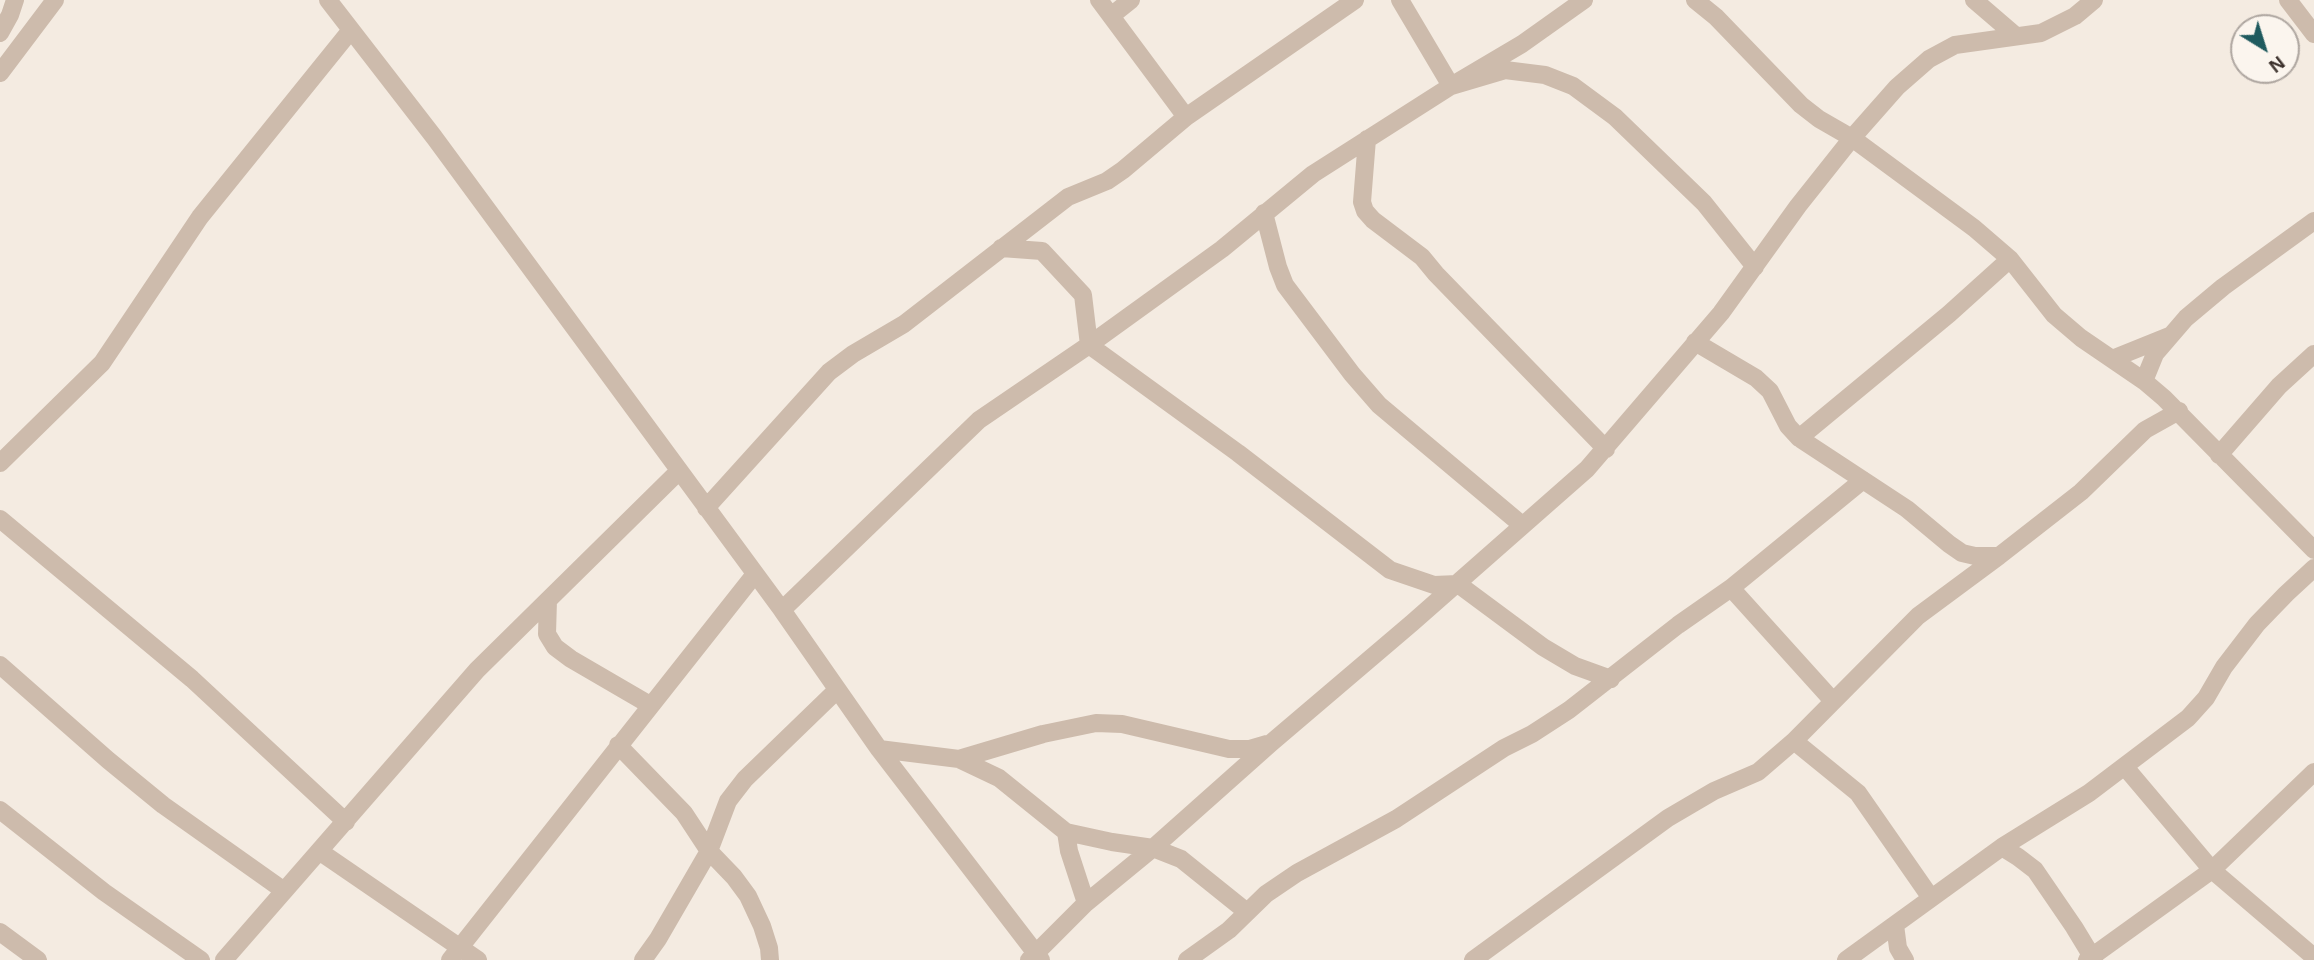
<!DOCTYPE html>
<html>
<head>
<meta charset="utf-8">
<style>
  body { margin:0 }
  #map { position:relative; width:2314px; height:960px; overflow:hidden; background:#f4ebe1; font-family:Helvetica,sans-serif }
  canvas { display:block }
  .north { position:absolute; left:2230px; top:14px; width:70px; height:70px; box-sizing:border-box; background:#fbf5ee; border:2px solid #aea6a0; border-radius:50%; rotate:142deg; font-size:19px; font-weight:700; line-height:28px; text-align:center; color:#3b302b }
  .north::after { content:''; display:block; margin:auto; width:24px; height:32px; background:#1f5a5e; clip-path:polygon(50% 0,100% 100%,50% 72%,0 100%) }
</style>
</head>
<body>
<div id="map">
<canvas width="2314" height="960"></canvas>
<div class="north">N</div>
</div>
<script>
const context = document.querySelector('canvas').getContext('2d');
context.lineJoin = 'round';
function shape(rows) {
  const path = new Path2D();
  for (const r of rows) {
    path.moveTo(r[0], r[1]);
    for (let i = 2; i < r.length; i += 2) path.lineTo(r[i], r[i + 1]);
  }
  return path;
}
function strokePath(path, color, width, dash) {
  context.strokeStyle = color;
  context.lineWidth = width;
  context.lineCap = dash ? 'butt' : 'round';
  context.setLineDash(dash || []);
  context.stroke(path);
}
strokePath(shape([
  [328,0,434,137,782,610,879,749,1041,960],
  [1099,0,1186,117],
  [1400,0,1451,86,1505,70,1545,75,1573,86,1615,117,1704,203,1755,267],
  [1695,0,1716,17,1801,105,1819,119,1852,138,1974,228,2010,259,2054,315,2081,338,2144,381,2164,398,2314,550],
  [1974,0,2016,36],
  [2288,0,2314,34],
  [1111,16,1131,0],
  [0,33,10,15,15,0],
  [0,73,55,0],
  [1367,139,1362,202,1365,211,1373,220,1422,257,1436,274,1606,449],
  [1264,213,1278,267,1285,285,1352,374,1379,405,1522,525],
  [1001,248,1042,251,1083,295,1089,345,1238,453,1390,570,1434,585,1458,584,1543,647,1575,666,1611,679],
  [1695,342,1756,378,1770,391,1788,426,1799,438,1907,509,1949,544,1962,553,1975,556,1999,556],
  [2112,359,2169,336],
  [2144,381,2155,354,2186,318,2223,287,2314,221],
  [1799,438,1949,314,2010,259],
  [2219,455,2279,386,2314,354],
  [0,463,102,363,200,217,351,30],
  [706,508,829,372,853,354,904,324,1068,197,1107,181,1123,170,1186,117,1355,0],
  [0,519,192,679,346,822],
  [1731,588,1863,480],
  [548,600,547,634,555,647,571,659,650,705],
  [782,610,979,420,1089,345,1222,249,1313,174,1451,86,1522,44,1584,0],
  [0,665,108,760,163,805,283,890],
  [1794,741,1858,793,1931,898],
  [618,745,684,813,709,851,734,877,748,896,762,926,769,948,770,960],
  [879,749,959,759,999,778,1066,832,1112,842,1153,848,1181,859,1247,912],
  [959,759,1043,734,1096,723,1122,724,1229,749,1250,749,1267,744],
  [2125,767,2212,870,2314,957],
  [0,810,104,892,201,960],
  [1066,832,1069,851,1086,903],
  [2002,847,2018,857,2035,870,2074,927,2094,960],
  [319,851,478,960],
  [1895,925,1898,948,1905,960],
  [0,932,38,960],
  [224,960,477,670,679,471],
  [450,960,755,574],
  [643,960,658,939,709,851,728,801,745,779,837,690],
  [1029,960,1086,903,1153,848,1271,743,1412,623,1587,469,1721,313,1798,206,1852,138,1897,87,1929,59,1955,45,2041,33,2075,16,2094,0],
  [1187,960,1229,930,1266,894,1297,873,1396,819,1504,748,1532,734,1569,710,1678,625,1731,588,1833,701],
  [1473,960,1668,818,1714,791,1758,772,1794,741,1918,616,1999,556,2081,492,2145,430,2179,411],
  [1846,960,2002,847,2089,793,2188,718,2206,698,2224,667,2257,624,2286,594,2314,568],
  [2087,960,2212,870,2314,772]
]), '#cdbbac', 18);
</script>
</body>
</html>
